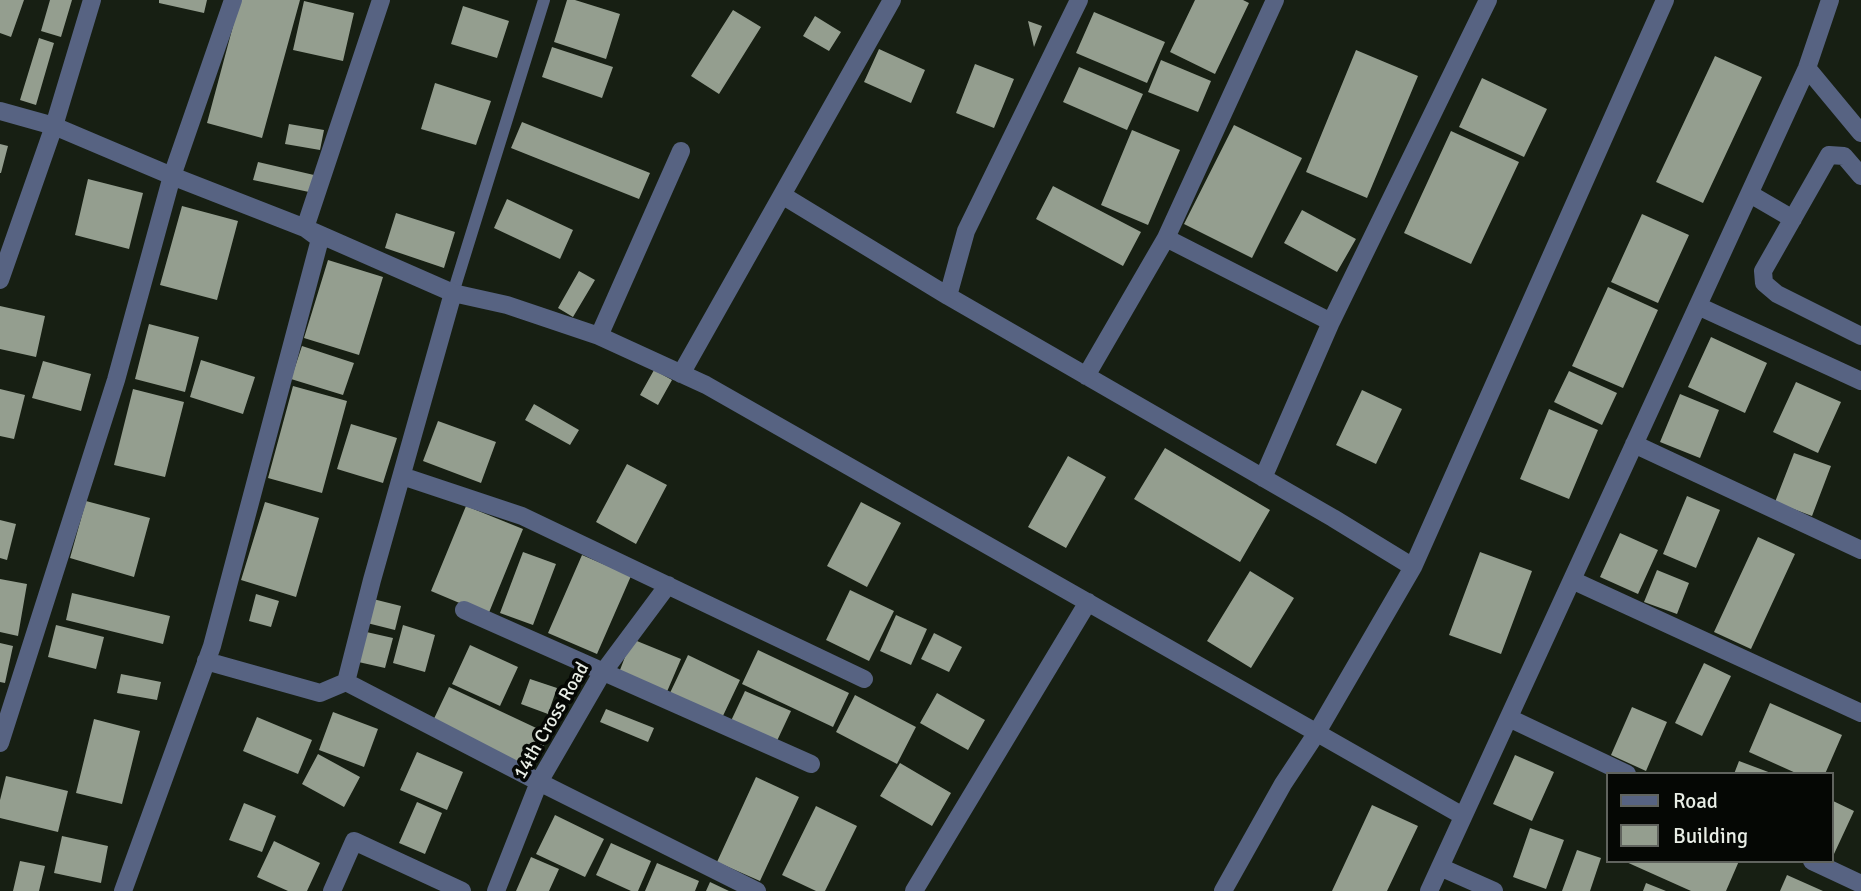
<!DOCTYPE html>
<html>
<head>
<meta charset="utf-8">
<style>
  body { margin:0 }
  #map { position:relative; width:1861px; height:891px; overflow:hidden; background:#171f13; font-family:Signika,sans-serif }
  canvas { display:block }
  .legend { position:absolute; left:1606px; top:772px; width:228px; height:91px; box-sizing:border-box; background:#050704; border:2px solid #60635e; margin:0; padding:9px 12px; list-style:none; font-size:21px; color:#e9eee6 }
  .legend li { display:flex; align-items:center; gap:14px; height:35px }
  .legend b { width:35px; border:2px solid #60635e }
</style>
</head>
<body>
<div id="map">
<canvas width="1861" height="891"></canvas>
<ul class="legend">
<li><b style="height:9px;background:#576382"></b>Road</li>
<li><b style="height:19px;background:#949e8f"></b>Building</li>
</ul>
</div>
<script>
const context = document.querySelector('canvas').getContext('2d');
context.lineJoin = 'round';
function fill(path, color) {
  context.fillStyle = color;
  context.fill(path, 'evenodd');
}
function shape(rows) {
  const path = new Path2D();
  for (const r of rows) {
    path.moveTo(r[0], r[1]);
    for (let i = 2; i < r.length; i += 2) path.lineTo(r[i], r[i + 1]);
  }
  return path;
}
function strokePath(path, color, width, dash) {
  context.strokeStyle = color;
  context.lineWidth = width;
  context.lineCap = dash ? 'butt' : 'round';
  context.setLineDash(dash || []);
  context.stroke(path);
}
function label(font, color, halo, rows, align = 'center') {
  context.font = font + ' Signika,sans-serif';
  context.lineWidth = 7;
  context.setLineDash([]);
  context.textBaseline = 'middle';
  context.strokeStyle = halo;
  context.fillStyle = color;
  for (const [text, x, y, turn = 0] of rows) {
    context.save();
    context.translate(x, y);
    context.rotate((+turn || 0) * Math.PI / 180);
    context.textAlign = isNaN(turn) ? turn : align;
    if (halo) context.strokeText(text, 0, 0);
    context.fillText(text, 0, 0);
    context.restore();
  }
}
fill(shape([
  [0,0,24,0,11,37,0,33],
  [50,0,72,0,61,37,41,31],
  [159,0,207,0,204,13,159,3],
  [240,0,300,0,262,138,207,123],
  [567,0,575,0,620,14,606,59,554,42],
  [1195,0,1243,0,1249,3,1215,74,1170,52],
  [304,1,354,13,343,61,293,50],
  [463,6,509,21,497,58,451,44],
  [733,10,761,27,719,94,691,76],
  [1094,12,1165,42,1147,83,1076,53],
  [815,16,841,32,829,51,803,36],
  [1028,21,1042,26,1034,47],
  [39,38,54,43,36,105,20,100],
  [552,47,613,67,602,98,542,77],
  [879,49,925,70,911,103,864,82],
  [1356,50,1418,76,1367,198,1306,172],
  [1715,56,1762,77,1703,203,1656,182],
  [1161,60,1211,81,1198,112,1148,92],
  [975,64,1014,79,994,128,956,113],
  [1079,67,1143,94,1127,130,1063,102],
  [1482,78,1547,109,1524,157,1459,127],
  [435,83,491,101,476,145,421,129],
  [522,122,650,173,639,199,511,148],
  [289,124,324,130,320,150,285,144],
  [1234,125,1302,158,1252,258,1184,224],
  [1132,130,1180,150,1148,225,1101,205],
  [1451,131,1519,162,1471,264,1404,233],
  [0,144,8,146,1,173,0,173],
  [258,162,314,175,309,192,253,180],
  [88,179,143,193,129,249,75,235],
  [1053,186,1141,232,1123,266,1036,219],
  [507,199,573,230,560,259,494,228],
  [182,206,238,221,217,300,160,285],
  [1302,210,1356,239,1337,272,1284,243],
  [396,213,455,232,444,268,385,248],
  [1642,214,1689,235,1658,303,1611,282],
  [328,260,383,277,359,355,304,338],
  [579,271,595,280,573,317,558,308],
  [1608,287,1658,310,1623,388,1572,366],
  [0,306,45,316,36,357,0,349],
  [149,324,199,337,185,392,135,379],
  [1711,337,1767,363,1745,413,1688,387],
  [302,346,354,363,343,395,291,379],
  [201,360,255,377,243,414,190,397],
  [43,361,91,374,81,411,32,398],
  [654,370,672,380,658,405,640,395],
  [1569,371,1617,393,1602,425,1554,402],
  [1796,382,1841,402,1818,453,1773,432],
  [293,386,347,401,322,493,268,478],
  [0,389,25,395,14,439,0,436],
  [133,389,184,402,165,477,114,465],
  [1362,390,1402,409,1376,464,1336,445],
  [1680,394,1719,410,1700,458,1660,442],
  [534,404,579,430,570,445,525,420],
  [1549,409,1598,430,1569,499,1520,479],
  [438,421,496,442,481,483,423,461],
  [351,424,397,438,383,483,337,469],
  [1165,448,1270,510,1240,562,1134,499],
  [1794,453,1831,466,1812,516,1775,502],
  [1068,456,1106,477,1066,548,1028,527],
  [627,464,667,485,636,544,596,522],
  [1687,496,1720,510,1696,568,1663,554],
  [86,501,150,518,134,577,70,558],
  [265,502,319,518,296,597,241,580],
  [861,502,901,523,867,587,827,566],
  [466,506,523,529,488,615,431,591],
  [0,520,16,524,7,560,0,558],
  [1620,533,1658,550,1638,594,1600,577],
  [1758,537,1795,554,1751,649,1714,632],
  [523,552,556,564,533,625,500,613],
  [1480,552,1532,571,1501,654,1449,635],
  [582,555,631,576,597,654,548,633],
  [1657,570,1689,583,1677,614,1644,602],
  [1250,571,1294,598,1251,668,1207,641],
  [0,579,27,584,18,636,0,632],
  [850,590,894,611,869,661,826,640],
  [72,593,170,616,163,644,66,620],
  [256,594,279,601,271,627,249,621],
  [373,599,401,606,395,630,367,623],
  [896,615,927,629,911,665,880,651],
  [56,625,104,637,96,669,48,657],
  [403,625,435,635,425,672,393,663],
  [362,631,393,638,385,668,354,661],
  [934,633,962,647,949,672,921,659],
  [632,639,681,659,666,694,618,675],
  [0,643,13,646,5,683,0,682],
  [470,645,518,667,500,706,452,684],
  [758,650,849,693,833,727,742,684],
  [688,655,740,680,721,720,669,695],
  [1704,663,1731,676,1702,736,1675,723],
  [121,674,161,682,157,700,117,693],
  [530,679,557,688,548,714,521,704],
  [449,687,549,734,532,771,431,725],
  [745,691,791,711,776,743,730,723],
  [937,693,985,720,968,750,920,723],
  [855,695,916,727,897,764,836,732],
  [1770,703,1842,735,1825,774,1798,774,1749,752],
  [1632,707,1667,722,1646,771,1611,755],
  [606,709,654,728,648,742,600,722],
  [333,712,378,729,364,767,319,750],
  [257,717,312,740,298,774,243,751],
  [94,719,140,731,122,804,76,793],
  [417,752,463,772,447,810,400,790],
  [318,754,360,777,344,807,302,784],
  [1515,755,1554,772,1532,821,1493,804],
  [1739,761,1771,773,1771,774,1734,774],
  [900,763,951,793,932,826,880,796],
  [6,776,68,791,58,832,0,818,0,800],
  [756,777,799,797,760,881,717,862],
  [1831,800,1854,811,1834,854,1831,853],
  [417,802,442,813,425,854,399,843],
  [244,803,276,816,262,852,229,840],
  [1372,805,1418,826,1387,891,1332,891],
  [816,806,857,826,825,891,816,891,782,875],
  [555,815,604,839,585,877,536,854],
  [1530,828,1564,840,1546,889,1513,877],
  [62,836,108,846,101,883,54,873],
  [274,841,320,863,307,891,288,891,257,877],
  [611,843,651,861,638,891,631,891,596,875],
  [1577,850,1601,858,1590,891,1562,891],
  [531,857,559,869,549,891,516,891],
  [20,861,45,866,39,891,13,891],
  [1624,861,1739,861,1726,891,1691,891],
  [657,863,699,881,695,891,645,891],
  [1787,875,1823,891,1780,891],
  [710,882,729,891,706,891],
  [1646,883,1666,891,1643,891]
]), '#949e8f');
strokePath(shape([
  [453,293,544,0]
]), '#576382', 12);
strokePath(shape([
  [1079,0,966,231,948,296,1333,518,1413,567,1316,734,1283,784,1223,891],
  [1807,68,1861,133],
  [0,111,54,126,172,176,305,228,453,293,507,305,599,336,706,385,1463,816],
  [1861,176,1844,156,1829,155,1763,271,1764,283,1777,294,1861,336],
  [1750,194,1793,219],
  [782,195,948,296],
  [1166,238,1331,322],
  [0,280,54,126,92,0],
  [453,293,372,580,346,682,539,782,757,891],
  [1698,306,1861,381],
  [599,336,681,151],
  [681,374,892,0],
  [1086,376,1166,238,1275,0],
  [1634,444,1861,550],
  [402,476,522,516,864,679],
  [1263,478,1331,322,1488,0],
  [1413,567,1665,0],
  [1572,580,1861,713],
  [464,610,811,764],
  [206,661,320,693,346,682],
  [1509,718,1627,774],
  [0,743,116,380,172,176,233,0],
  [1812,861,1861,884],
  [1440,867,1494,891],
  [123,891,212,646,320,239,305,228,381,0],
  [332,891,354,841,462,891],
  [496,891,539,782,601,675,668,585],
  [914,891,1088,602],
  [1429,891,1807,68,1830,0]
]), '#576382', 18);
label('19px', '#e9eee6', '#050704', [
  ["14th Cross Road",552,721,-60]
]);
</script>
</body>
</html>
